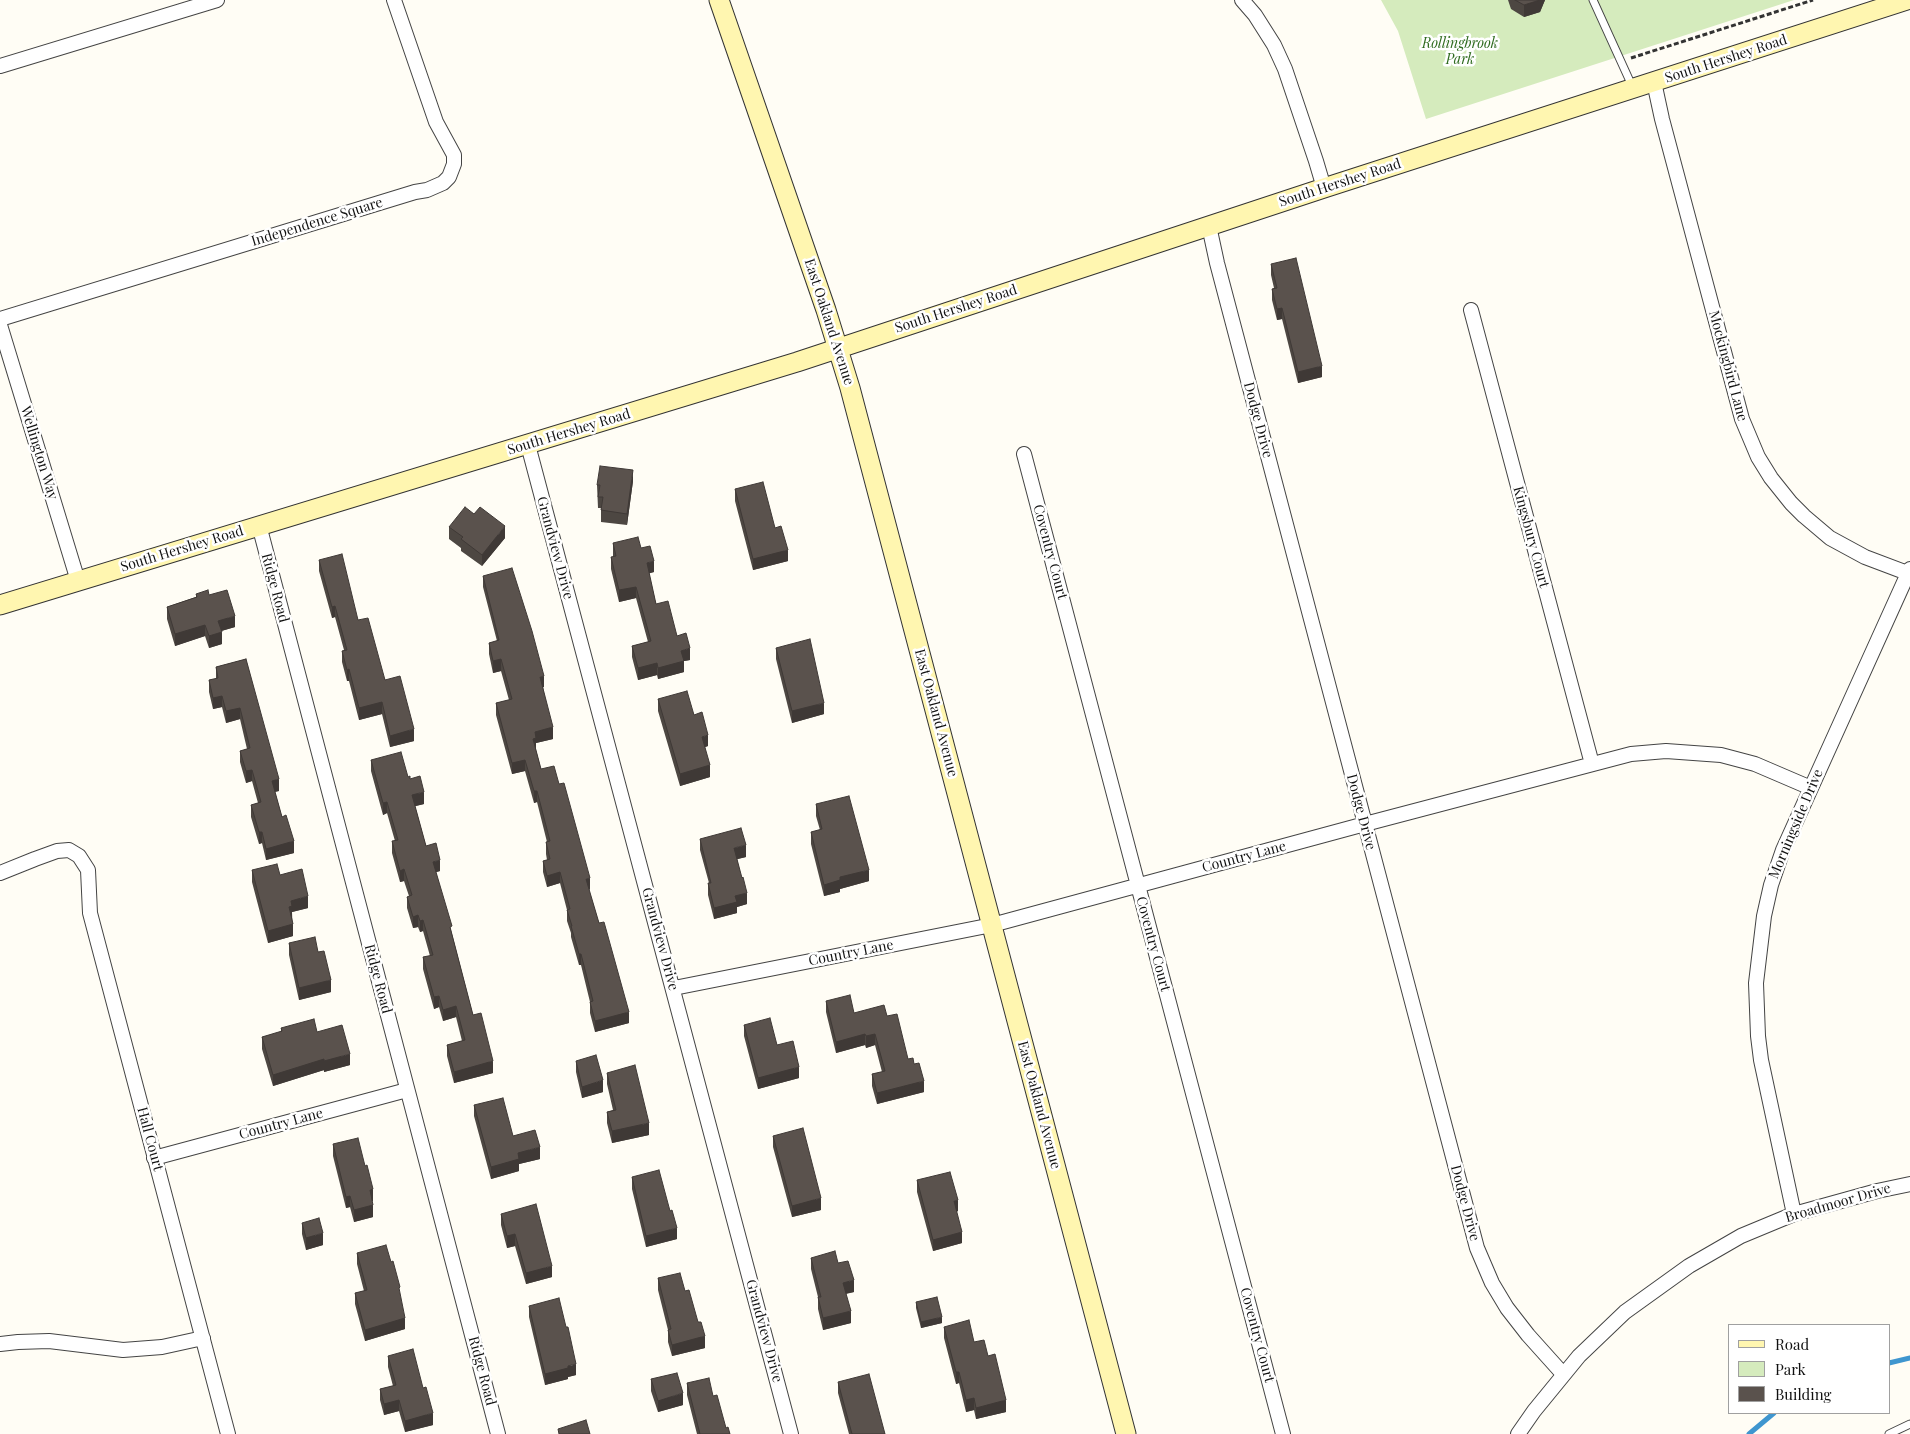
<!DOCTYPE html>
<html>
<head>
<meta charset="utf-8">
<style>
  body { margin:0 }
  #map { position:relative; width:1910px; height:1434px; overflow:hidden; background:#fffdf5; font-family:"Playfair Display",serif }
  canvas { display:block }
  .legend { position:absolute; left:1728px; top:1324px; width:162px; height:90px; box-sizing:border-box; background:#fff; border:1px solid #a0a0a0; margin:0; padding:6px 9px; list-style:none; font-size:15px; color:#111 }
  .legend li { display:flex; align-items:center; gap:10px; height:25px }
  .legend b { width:25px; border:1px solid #a0a0a0 }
</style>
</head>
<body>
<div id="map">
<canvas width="1910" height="1434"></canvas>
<ul class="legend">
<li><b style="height:6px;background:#fff6b0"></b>Road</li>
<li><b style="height:14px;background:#d5ebbd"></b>Park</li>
<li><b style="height:14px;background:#5a524d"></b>Building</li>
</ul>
</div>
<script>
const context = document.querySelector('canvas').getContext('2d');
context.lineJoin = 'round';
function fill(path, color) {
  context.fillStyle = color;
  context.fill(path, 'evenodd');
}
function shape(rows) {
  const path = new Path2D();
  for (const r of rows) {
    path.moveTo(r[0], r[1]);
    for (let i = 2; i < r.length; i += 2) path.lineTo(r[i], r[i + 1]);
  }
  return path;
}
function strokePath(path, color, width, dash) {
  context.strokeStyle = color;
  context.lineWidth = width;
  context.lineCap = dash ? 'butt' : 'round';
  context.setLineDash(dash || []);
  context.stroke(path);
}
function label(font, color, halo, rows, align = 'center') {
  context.font = font + ' "Playfair Display",serif';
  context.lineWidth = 5;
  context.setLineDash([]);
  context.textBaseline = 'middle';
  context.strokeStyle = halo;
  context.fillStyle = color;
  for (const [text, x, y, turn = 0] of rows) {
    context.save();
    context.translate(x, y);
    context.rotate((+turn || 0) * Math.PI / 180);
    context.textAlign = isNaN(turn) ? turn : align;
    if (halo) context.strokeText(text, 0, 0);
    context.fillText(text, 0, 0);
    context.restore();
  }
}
fill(shape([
  [1381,0,1794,0,1426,119,1398,31]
]), '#d5ebbd');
strokePath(shape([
  [1889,1363,1910,1358],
  [1749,1434,1774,1413]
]), '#3f96cf', 5);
const service = shape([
  [1593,0,1633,88],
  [1889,1434,1910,1424]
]);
const minor = shape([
  [1242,0,1255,15,1274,45,1285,69,1316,161,1324,188],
  [0,66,217,0],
  [1654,82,1662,119,1742,419,1758,457,1771,478,1791,503,1804,516,1830,538,1865,557,1910,574],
  [1209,226,1217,263,1477,1248,1492,1283,1507,1308,1528,1335,1563,1374],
  [1471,310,1592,764],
  [0,319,415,192,427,190,443,183,449,177,454,164,454,155,436,122,394,0],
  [0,325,78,581],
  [528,445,791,1434],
  [1024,454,1283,1434],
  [259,525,498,1434],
  [0,873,35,859,57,851,69,850,79,856,88,870,90,913,228,1434],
  [674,988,992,925,1365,824,1631,754,1666,751,1721,755,1755,764,1811,788],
  [154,1158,407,1090],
  [1794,1214,1761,1060,1758,1036,1756,983,1764,916,1771,885,1783,850,1910,569],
  [0,1344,18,1342,49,1341,123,1350,162,1347,203,1338],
  [1518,1434,1534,1411,1579,1356,1625,1312,1689,1266,1741,1236,1794,1214,1877,1191,1910,1184]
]);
const secondary = shape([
  [719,0,826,310,850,388,1126,1434],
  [0,605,797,362,1324,188,1907,0]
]);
strokePath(service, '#444', 9);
strokePath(minor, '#444', 16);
strokePath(secondary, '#333', 21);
strokePath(shape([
  [1631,58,1813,0]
]), '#333', 3, [5, 2.5]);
strokePath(service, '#fff', 7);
strokePath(minor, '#fff', 14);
strokePath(secondary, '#fff6b0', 19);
fill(shape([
  [1508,0,1545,0,1540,12,1524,17,1511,9],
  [1271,264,1322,377,1298,383,1282,319,1277,320,1272,300,1272,289,1274,288,1271,275],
  [633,481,627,525,601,522,601,508,598,508,597,485],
  [735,489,775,528,788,561,753,570,735,501],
  [449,527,505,538,482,566,461,551,461,548,449,539],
  [613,543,641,548,654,572,649,573,656,604,677,636,690,660,684,661,684,672,658,679,657,675,638,680,632,657,632,646,648,642,636,598,619,602,611,569,611,557,613,557],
  [319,560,358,620,385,680,414,741,390,747,382,714,359,720,349,681,347,681,342,662,342,651,344,650,335,617,332,618,319,571],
  [483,576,544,687,543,687,553,739,536,743,536,750,541,769,590,889,589,890,629,1023,595,1032,590,1013,590,1002,581,965,579,965,571,937,571,933,567,921,567,910,560,883,547,887,543,872,543,861,547,860,546,854,546,842,547,842,537,802,534,803,525,771,512,774,496,715,496,703,509,700,501,671,493,673,489,654,489,643,497,641,483,587],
  [196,594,209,595,235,627,221,631,222,644,209,648,205,636,175,646,167,619,167,607,196,597],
  [776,648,824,714,792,723,776,659],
  [246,659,279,791,275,792,282,817,294,853,266,860,262,843,259,844,251,817,251,805,258,803,252,781,246,783,240,762,240,751,247,749,240,719,226,723,222,707,213,709,209,692,209,680,216,679,216,667],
  [658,699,694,715,708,746,705,747,710,777,680,786,658,711],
  [371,760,408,777,410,779,424,804,415,806,426,846,440,871,436,872,473,1015,493,1073,454,1083,447,1056,447,1045,462,1041,456,1017,443,1021,439,1007,434,1009,423,969,423,957,430,956,423,931,420,932,418,927,413,928,407,908,407,897,409,896,404,881,400,882,392,853,392,841,395,841,387,813,383,815,371,771],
  [816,804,869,881,840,889,840,892,824,896,811,844,811,832,820,830,816,816],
  [700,839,746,857,737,859,747,904,737,907,737,913,714,919,708,895,708,883,709,883,700,850],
  [252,870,280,875,308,908,292,912,293,936,268,943,252,882],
  [289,943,318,952,331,992,299,1000,289,955],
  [826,1001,854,1013,887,1016,924,1092,877,1104,872,1086,872,1074,882,1072,875,1045,866,1048,865,1045,836,1053,826,1012],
  [744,1025,777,1045,799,1078,758,1089,744,1036],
  [281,1028,317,1032,350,1065,324,1072,324,1070,273,1086,262,1049,262,1037,281,1032],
  [576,1061,603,1092,582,1098,576,1072],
  [607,1073,649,1135,612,1143,607,1123,607,1112,613,1110,607,1084],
  [474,1105,513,1136,540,1159,519,1164,519,1171,491,1179,474,1116],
  [773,1136,821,1210,792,1217,773,1147],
  [333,1144,373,1201,372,1201,373,1217,354,1222,350,1207,346,1208,333,1156],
  [632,1177,677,1239,646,1247,632,1189],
  [917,1180,958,1211,956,1212,962,1243,933,1251,917,1192],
  [501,1214,552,1277,526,1284,515,1246,507,1248,501,1225],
  [302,1223,323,1245,306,1250,302,1234],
  [357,1253,400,1296,405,1329,365,1341,355,1304,355,1293,364,1291,357,1264],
  [811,1258,838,1263,854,1292,846,1294,851,1323,823,1330,818,1309,818,1297,811,1269],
  [658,1278,685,1291,705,1348,672,1356,668,1342,668,1330,658,1290],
  [916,1302,942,1323,921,1328,916,1308],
  [529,1306,576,1375,568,1377,568,1379,545,1385,529,1317],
  [944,1327,988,1356,1006,1412,976,1419,974,1410,966,1412,959,1383,956,1384,944,1338],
  [388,1356,433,1425,405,1432,399,1411,384,1415,380,1400,380,1389,393,1386,388,1367],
  [651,1379,683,1405,658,1412,651,1391],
  [838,1382,885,1434,849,1434,838,1393],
  [687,1383,713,1396,726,1428,730,1434,697,1434,687,1395]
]), '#4d4742');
fill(shape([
  [1540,0,1545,0,1540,12,1524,17,1524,5],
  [1282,308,1282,319,1277,320,1277,309],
  [1322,366,1322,377,1298,383,1298,372],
  [633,470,633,481,627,525,627,514],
  [505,526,505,538,482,566,482,555],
  [788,550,788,561,753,570,753,559],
  [654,561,654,572,647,574,647,563],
  [636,587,636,598,619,602,619,590],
  [335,606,335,617,332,618,332,607],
  [235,616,235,627,218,632,218,621],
  [205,625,205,636,175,646,175,634],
  [222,632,222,644,209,648,209,636],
  [690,648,690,660,684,661,684,672,658,679,658,668,681,651],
  [501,659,501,671,493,673,493,661],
  [657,663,657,675,638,680,638,668],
  [349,669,349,681,347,681,347,670],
  [544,676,544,687,540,688,540,677],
  [222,696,222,707,213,709,213,698],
  [382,702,382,714,359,720,359,708],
  [824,703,824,714,792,723,792,711],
  [240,708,240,719,226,723,226,711],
  [553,727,553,739,536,743,536,750,533,750,533,739,535,732],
  [414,729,414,741,390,747,390,736],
  [708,735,708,746,702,748,702,737],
  [525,760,525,771,512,774,512,763],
  [710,765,710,777,680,786,680,774],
  [252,770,252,781,246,783,246,771],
  [279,779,279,791,272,792,272,781],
  [534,791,537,791,537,802,534,803],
  [424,792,424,804,412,807,412,795],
  [387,802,387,813,383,815,383,803],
  [259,832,262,832,262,843,259,844],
  [294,841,294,853,266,860,266,849],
  [746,845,746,857,734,860,734,848],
  [440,860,440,871,433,873,433,862],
  [404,869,404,881,400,882,400,871],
  [869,870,869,881,840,889,840,892,824,896,824,885,840,877],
  [560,872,560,883,547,887,547,876],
  [590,878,590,889,586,891,586,879],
  [747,893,747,904,737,907,737,913,714,919,714,908,735,896],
  [308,896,308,908,292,912,292,918,289,907,291,901],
  [418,915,418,927,413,928,413,917],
  [423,920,423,931,420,932,420,921],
  [293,924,293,936,268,943,268,931],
  [579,954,581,954,581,965,579,965],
  [331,980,331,992,299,1000,299,988],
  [439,996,439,1007,434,1009,434,997],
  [456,1006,456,1017,443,1021,443,1010],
  [629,1012,629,1023,595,1032,595,1021],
  [865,1034,865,1045,836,1053,836,1042],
  [875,1034,875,1045,866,1048,866,1036],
  [350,1054,350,1065,324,1072,324,1061],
  [324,1059,324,1070,273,1086,273,1075],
  [493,1061,493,1073,454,1083,454,1072],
  [799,1067,799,1078,758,1089,758,1078],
  [603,1080,603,1092,582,1098,582,1087],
  [924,1081,924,1092,877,1104,877,1093],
  [649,1123,649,1135,612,1143,612,1131],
  [540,1147,540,1159,519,1164,519,1171,491,1179,491,1167,518,1153],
  [373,1189,373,1201,370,1202,370,1190],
  [350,1196,350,1207,346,1208,346,1197],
  [821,1198,821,1210,792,1217,792,1206],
  [958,1200,958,1211,954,1212,954,1201],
  [373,1205,373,1217,354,1222,354,1210],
  [677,1228,677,1239,646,1247,646,1236],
  [962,1232,962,1243,933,1251,933,1240],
  [323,1233,323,1245,306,1250,306,1238],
  [515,1234,515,1246,507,1248,507,1236],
  [552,1266,552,1277,526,1284,526,1273],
  [854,1280,854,1292,843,1294,843,1283],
  [851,1311,851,1323,823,1330,823,1318],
  [942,1317,942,1323,921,1328,921,1322],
  [405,1318,405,1329,365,1341,365,1330],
  [705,1336,705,1348,672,1356,672,1345],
  [576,1364,576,1375,568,1377,568,1379,545,1385,545,1374],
  [956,1372,959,1372,959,1383,956,1384],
  [683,1393,683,1405,658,1412,658,1401],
  [974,1398,974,1410,966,1412,966,1400],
  [399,1400,399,1411,384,1415,384,1404],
  [1006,1400,1006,1412,976,1419,976,1408],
  [433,1413,433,1425,405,1432,405,1421]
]), '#3f3936');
const building = shape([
  [1515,0,1540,0,1524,5,1515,0],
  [1296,258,1322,366,1298,372,1282,308,1277,309,1272,289,1277,288,1271,264,1296,258],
  [600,466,633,470,627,514,601,510,603,497,598,497,600,485,597,485,600,466],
  [763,482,775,528,781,526,788,550,753,559,735,489,763,482],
  [465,507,474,514,480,507,505,526,482,555,461,539,463,537,449,527,465,507],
  [638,537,641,548,650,546,654,561,647,563,656,604,668,601,677,636,686,633,690,648,681,651,684,661,658,668,657,663,638,668,632,646,651,641,636,587,619,590,611,557,616,556,613,543,638,537],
  [342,554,358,620,368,618,385,680,400,676,414,729,390,736,382,702,359,708,349,669,347,670,342,651,347,650,335,606,332,607,319,560,342,554],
  [512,568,532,631,544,676,540,677,553,727,535,732,536,738,533,739,541,769,554,766,559,784,564,783,590,878,586,879,599,923,604,922,629,1012,595,1021,590,1002,593,1001,581,954,579,954,571,926,572,926,567,910,570,909,560,872,547,876,543,861,550,859,546,842,550,841,537,791,534,791,525,760,512,763,496,703,512,699,501,659,493,661,489,643,499,640,483,576,512,568],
  [208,590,209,595,227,590,235,616,218,621,222,632,209,636,205,625,175,634,167,607,197,597,196,594,208,590],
  [810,639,824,703,792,711,776,648,810,639],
  [246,659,279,779,272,781,282,817,286,815,294,841,266,849,262,832,259,832,251,805,261,802,252,770,246,771,240,751,250,748,240,708,226,711,222,696,213,698,209,680,218,678,216,667,246,659],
  [687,691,694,715,702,712,708,735,702,737,710,765,680,774,658,699,687,691],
  [401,752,408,777,410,776,410,779,420,776,424,792,412,795,426,846,436,843,440,860,433,862,452,926,450,927,473,1015,481,1013,493,1061,454,1072,447,1045,465,1040,456,1006,443,1010,439,996,434,997,423,957,433,955,423,920,420,921,418,915,413,917,407,897,412,895,404,869,400,871,392,841,398,840,387,802,383,803,371,760,401,752],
  [849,796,869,870,840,877,840,880,824,885,811,832,822,829,816,804,849,796],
  [741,828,746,845,734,848,742,878,743,877,747,893,735,896,737,902,714,908,708,883,711,883,700,839,741,828],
  [277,864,280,875,302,869,308,896,291,901,292,906,289,907,293,924,268,931,252,870,277,864],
  [315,937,318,952,324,951,331,980,299,988,289,943,315,937],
  [850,995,854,1013,884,1005,887,1016,897,1014,908,1059,913,1058,914,1064,919,1063,924,1081,877,1093,872,1074,885,1071,875,1034,866,1036,865,1034,836,1042,826,1001,850,995],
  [770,1018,777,1045,793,1041,799,1067,758,1078,744,1025,770,1018],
  [314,1019,317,1032,342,1025,350,1054,324,1061,324,1059,273,1075,262,1037,282,1031,281,1028,314,1019],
  [596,1055,603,1080,582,1087,576,1061,596,1055],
  [635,1065,649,1123,612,1131,607,1112,616,1110,607,1073,635,1065],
  [503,1098,513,1136,535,1130,540,1147,518,1153,519,1159,491,1167,474,1105,503,1098],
  [803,1128,821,1198,792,1206,773,1136,803,1128],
  [358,1138,365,1166,367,1165,373,1189,370,1190,373,1205,354,1210,350,1196,346,1197,333,1144,358,1138],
  [659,1170,670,1211,672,1210,677,1228,646,1236,632,1177,659,1170],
  [950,1172,958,1200,954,1201,962,1232,933,1240,917,1180,950,1172],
  [536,1204,552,1266,526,1273,515,1234,507,1236,501,1214,536,1204],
  [319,1218,323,1233,306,1238,302,1223,319,1218],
  [386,1245,391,1262,393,1261,400,1287,399,1288,405,1318,365,1330,355,1293,367,1290,357,1253,386,1245],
  [835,1251,838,1263,848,1261,854,1280,843,1283,851,1311,823,1318,818,1297,821,1297,811,1258,835,1251],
  [680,1273,685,1291,689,1290,698,1322,701,1322,705,1336,672,1345,668,1330,671,1329,658,1278,680,1273],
  [937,1297,942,1317,921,1322,916,1302,937,1297],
  [559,1298,566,1327,568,1327,576,1364,568,1366,568,1368,545,1374,529,1306,559,1298],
  [969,1320,974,1342,984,1340,988,1356,995,1354,1006,1400,976,1408,974,1398,966,1400,959,1372,956,1372,944,1327,969,1320],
  [413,1349,423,1388,426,1387,433,1413,405,1421,399,1400,384,1404,380,1389,396,1385,388,1356,413,1349],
  [677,1373,683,1393,658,1401,651,1379,677,1373],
  [869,1374,885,1434,852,1434,838,1382,869,1374],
  [709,1378,713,1396,717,1395,726,1428,728,1427,730,1434,700,1434,687,1383,709,1378],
  [586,1420,590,1434,559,1434,558,1429,586,1420]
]);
fill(building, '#5a524d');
strokePath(building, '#3f3936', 1);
label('italic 14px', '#2f6b1f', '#fff', [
  ["Rollingbrook",1460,44],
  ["Park",1460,60]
]);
label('14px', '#111', '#fff', [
  ["South Hershey Road",1726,59,-18],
  ["South Hershey Road",1340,183,-18],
  ["Independence Square",317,222,-17],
  ["South Hershey Road",956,309,-18],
  ["East Oakland Avenue",829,322,72],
  ["Mockingbird Lane",1728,366,75],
  ["Dodge Drive",1258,420,75],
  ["South Hershey Road",569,432,-17],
  ["Wellington Way",39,453,73],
  ["Kingsbury Court",1531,537,75],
  ["Grandview Drive",555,548,75],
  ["South Hershey Road",182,549,-17],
  ["Coventry Court",1050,552,75],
  ["Ridge Road",275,588,75],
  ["East Oakland Avenue",936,713,75],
  ["Dodge Drive",1361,812,75],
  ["Morningside Drive",1796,824,-67],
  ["Country Lane",1244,857,-15],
  ["Grandview Drive",660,939,75],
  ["Coventry Court",1153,944,75],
  ["Country Lane",851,953,-11],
  ["Ridge Road",378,979,75],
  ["East Oakland Avenue",1039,1105,75],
  ["Country Lane",281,1124,-15],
  ["Hall Court",150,1139,75],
  ["Dodge Drive",1465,1203,75],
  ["Broadmoor Drive",1838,1203,-16],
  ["Grandview Drive",764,1331,75],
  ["Coventry Court",1257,1335,75],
  ["Ridge Road",482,1371,75]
]);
</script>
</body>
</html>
